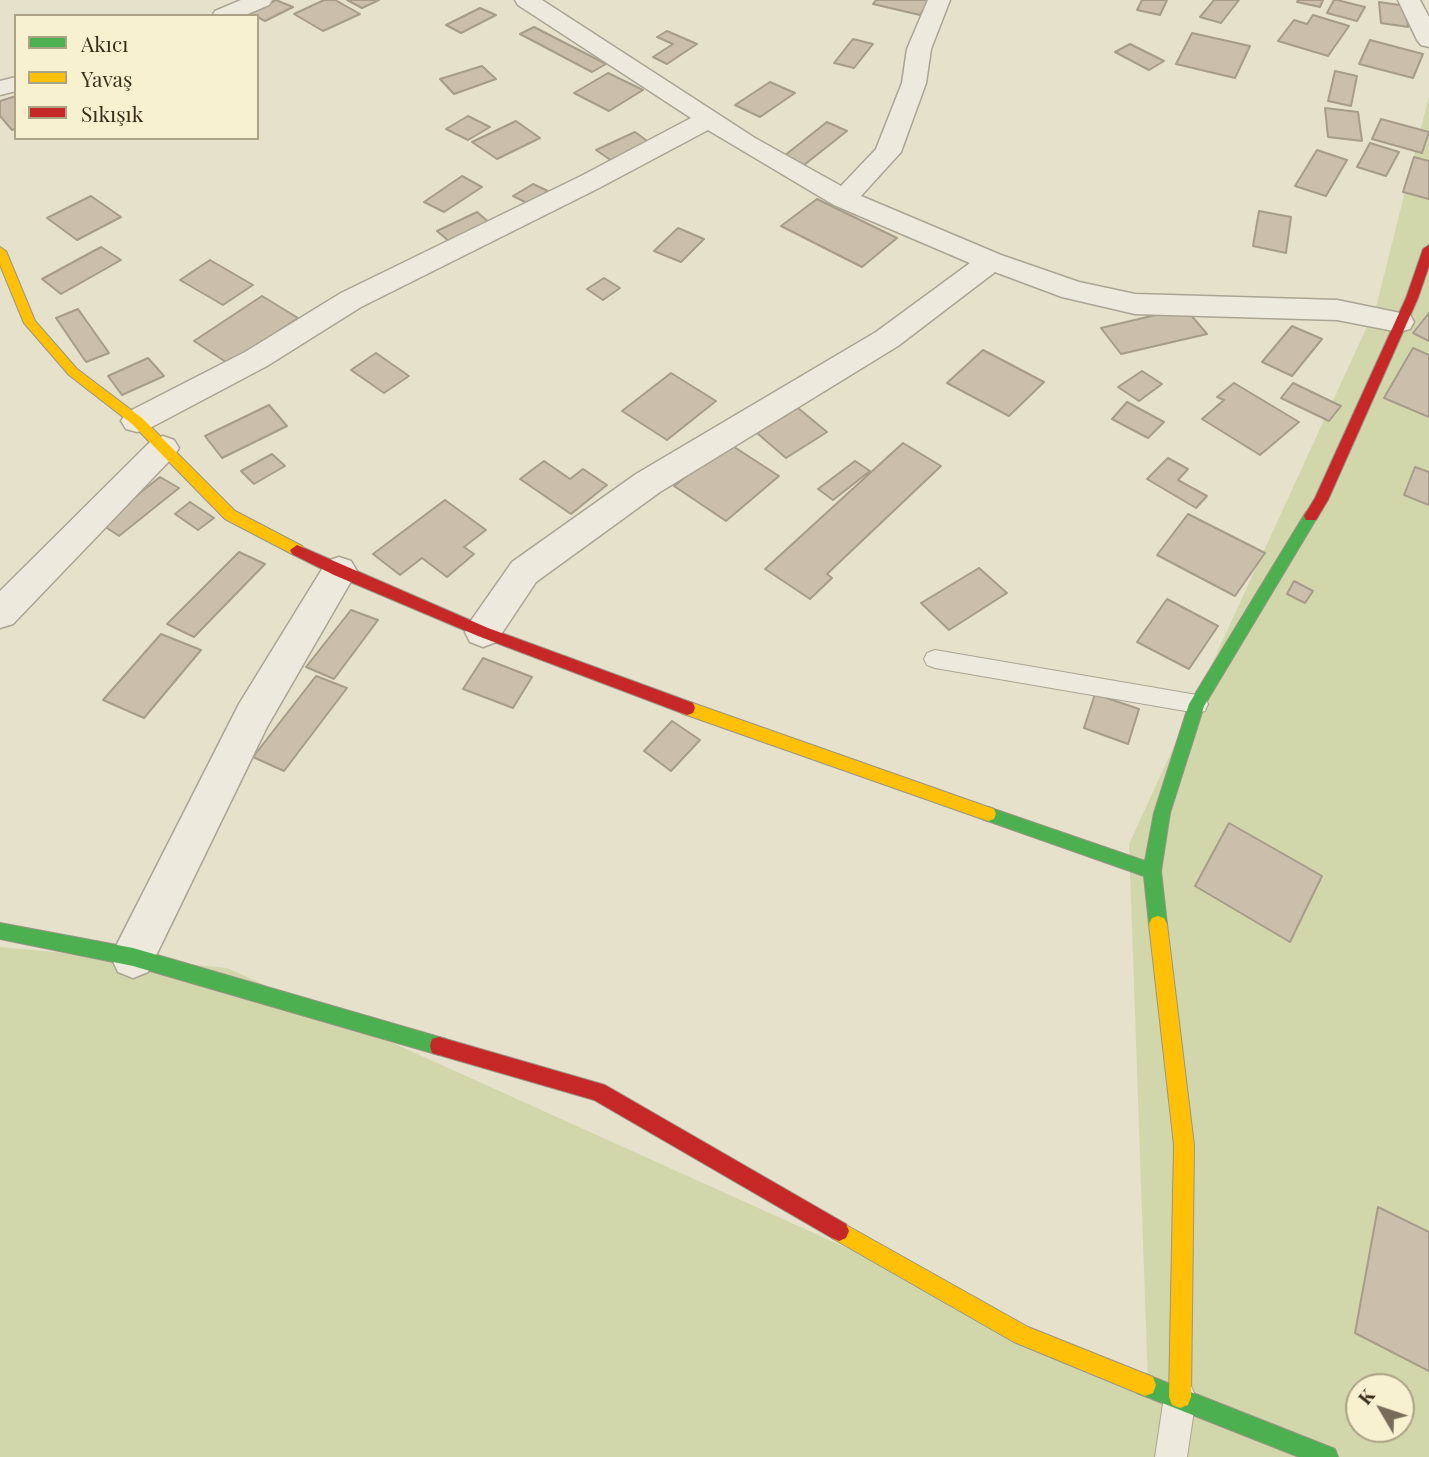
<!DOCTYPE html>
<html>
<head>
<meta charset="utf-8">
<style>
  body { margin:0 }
  #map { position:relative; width:1429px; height:1457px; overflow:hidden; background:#e6e1ca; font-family:"Playfair Display",serif }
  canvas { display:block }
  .legend { position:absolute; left:14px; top:14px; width:245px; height:126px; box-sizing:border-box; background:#f8f1cf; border:2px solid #aca387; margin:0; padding:9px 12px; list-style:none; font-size:21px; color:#392d1c }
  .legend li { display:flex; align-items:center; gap:14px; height:35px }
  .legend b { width:35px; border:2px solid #aca387 }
  .north { position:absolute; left:1345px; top:1373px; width:70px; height:70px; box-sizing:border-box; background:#f8f1cf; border:2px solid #aca387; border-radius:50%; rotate:309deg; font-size:19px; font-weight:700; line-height:28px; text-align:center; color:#392d1c }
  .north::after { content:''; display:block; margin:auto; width:24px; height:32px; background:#766c59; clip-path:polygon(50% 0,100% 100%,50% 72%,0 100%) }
</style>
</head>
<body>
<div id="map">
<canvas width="1429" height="1457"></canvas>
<ul class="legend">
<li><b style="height:9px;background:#4caf50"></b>Akıcı</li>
<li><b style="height:9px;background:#ffc107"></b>Yavaş</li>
<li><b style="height:9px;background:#c62828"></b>Sıkışık</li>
</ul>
<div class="north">K</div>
</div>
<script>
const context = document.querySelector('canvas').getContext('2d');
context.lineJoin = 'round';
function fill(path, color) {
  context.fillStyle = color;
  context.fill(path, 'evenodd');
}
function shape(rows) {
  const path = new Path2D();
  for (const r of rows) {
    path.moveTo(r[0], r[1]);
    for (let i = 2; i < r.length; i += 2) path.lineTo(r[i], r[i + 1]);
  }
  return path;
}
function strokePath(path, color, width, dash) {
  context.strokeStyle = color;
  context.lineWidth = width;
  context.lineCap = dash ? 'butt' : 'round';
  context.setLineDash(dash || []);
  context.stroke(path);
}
fill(shape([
  [1429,96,1429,1457,0,1457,0,947,227,968,1148,1384,1129,844,1376,307],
  [1359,1387,1401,1387,1401,1429,1359,1429]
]), '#d2d7ab');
const building = shape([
  [276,0,293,7,265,21,250,13,276,0],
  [324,0,335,0,360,14,323,31,294,14,324,0],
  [347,0,379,0,362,8,347,0],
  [876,0,930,0,920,15,873,4,876,0],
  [1142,0,1167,0,1160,15,1137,10,1142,0],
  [1214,0,1239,0,1221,23,1200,17,1214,0],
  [1298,0,1323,0,1320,7,1297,2,1298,0],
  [1334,0,1337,0,1365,7,1357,21,1327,13,1334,0],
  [1379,2,1406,6,1408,27,1381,23,1379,2],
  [480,8,496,15,461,33,446,25,480,8],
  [1313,15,1349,26,1328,56,1278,41,1294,20,1307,24,1313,15],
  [534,27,606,64,592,72,520,34,534,27],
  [667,31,697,44,667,64,653,57,673,44,657,37,667,31],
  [1192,33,1250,46,1235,78,1176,64,1192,33],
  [853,39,873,44,854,68,834,63,853,39],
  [1370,40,1423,54,1413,78,1359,64,1370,40],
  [1130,44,1164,61,1149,70,1115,52,1130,44],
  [482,66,496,79,454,94,440,79,482,66],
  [1335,71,1357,76,1351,106,1328,101,1335,71],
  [608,73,643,90,609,111,574,93,608,73],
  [770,82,795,93,760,117,735,105,770,82],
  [16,96,16,128,12,130,0,116,0,101,16,96],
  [1325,108,1358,112,1362,141,1328,137,1325,108],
  [468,116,490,127,468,140,446,129,468,116],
  [1381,119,1429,132,1422,153,1372,139,1381,119],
  [516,121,540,138,497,159,472,142,516,121],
  [827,122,847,131,804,165,784,156,827,122],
  [635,132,650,143,612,161,596,150,635,132],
  [1370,143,1399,152,1386,176,1357,167,1370,143],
  [1317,150,1347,160,1326,196,1295,186,1317,150],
  [1414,157,1429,161,1429,199,1403,192,1414,157],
  [462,176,482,187,444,212,424,202,462,176],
  [533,184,548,191,529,204,513,196,533,184],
  [91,196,121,217,77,240,47,218,91,196],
  [817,199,897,238,862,267,781,226,817,199],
  [1259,211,1291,217,1286,253,1253,246,1259,211],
  [477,212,491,224,451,243,437,231,477,212],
  [678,228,704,239,681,262,654,251,678,228],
  [101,247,121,260,61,294,42,279,101,247],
  [210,260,253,285,223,305,180,280,210,260],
  [604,278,620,288,603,300,587,289,604,278],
  [262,296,298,318,229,364,194,341,262,296],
  [1185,308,1207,334,1121,354,1101,328,1185,308],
  [78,309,109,353,86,362,56,318,78,309],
  [1429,313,1429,341,1413,333,1429,313],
  [1292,326,1322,339,1292,376,1262,362,1292,326],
  [1413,348,1429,355,1429,417,1384,398,1413,348],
  [983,350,1044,382,1009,416,947,383,983,350],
  [376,353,409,376,384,393,351,370,376,353],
  [148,358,164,376,122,395,108,376,148,358],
  [1142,371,1162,384,1139,401,1118,387,1142,371],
  [671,373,716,401,667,440,622,411,671,373],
  [1234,383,1299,422,1260,455,1202,419,1224,400,1217,397,1234,383],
  [1293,383,1341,406,1329,421,1281,398,1293,383],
  [1127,402,1164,422,1148,438,1112,419,1127,402],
  [269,405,287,426,222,458,205,436,269,405],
  [798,408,827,432,786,458,757,433,798,408],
  [728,443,779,476,726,521,674,486,728,443],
  [903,443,941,466,827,574,832,578,810,599,765,569,903,443],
  [272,454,285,466,254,484,241,471,272,454],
  [1168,458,1188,469,1178,480,1207,496,1196,508,1147,479,1168,458],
  [544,461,570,479,583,469,607,485,571,514,520,479,544,461],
  [855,461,870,471,833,500,818,489,855,461],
  [1415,467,1429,472,1429,505,1404,495,1415,467],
  [160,477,179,488,119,536,101,524,160,477],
  [445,500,486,530,464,547,474,554,447,577,422,558,400,575,373,554,445,500],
  [190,502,214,518,198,530,175,514,190,502],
  [1188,514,1265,553,1235,596,1157,555,1188,514],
  [239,552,265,564,194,637,167,624,239,552],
  [979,568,1007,593,949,630,921,603,979,568],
  [1294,581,1313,591,1305,603,1287,594,1294,581],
  [1167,599,1218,626,1189,669,1137,642,1167,599],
  [351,610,378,620,334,679,306,667,351,610],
  [161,634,201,650,144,718,103,700,161,634],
  [483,658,532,677,513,708,463,689,483,658],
  [316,676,347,688,284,771,253,757,316,676],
  [1095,694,1139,709,1128,744,1084,728,1095,694],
  [672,721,700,740,671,771,644,751,672,721],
  [1229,823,1322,876,1290,942,1195,886,1229,823],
  [1378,1207,1429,1232,1429,1371,1355,1333,1378,1207]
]);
fill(building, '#c9bfab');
strokePath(building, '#a69c89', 2);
const lane = shape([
  [935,650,1197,695,1205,697,1208,704,1205,711,1197,713,935,668,927,665,924,659,927,653,935,650],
  [1180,1381,1191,1386,1196,1397,1187,1457,1155,1457,1164,1397,1169,1386,1180,1381]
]);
const street = shape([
  [241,0,272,0,269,5,243,16,212,16,215,11,241,0],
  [515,0,542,0,755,138,841,186,876,149,902,83,907,49,928,0,950,0,931,49,926,83,901,152,861,196,1001,255,1079,282,1135,294,1337,300,1410,315,1414,322,1410,329,1399,332,1337,320,1135,314,1062,297,995,272,898,346,660,492,536,582,496,642,483,647,470,642,465,632,470,622,512,562,636,474,876,332,970,263,834,205,708,130,599,188,361,307,267,366,148,429,137,432,126,429,121,421,126,413,245,352,341,293,581,176,691,118,518,5,515,0],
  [1398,0,1420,0,1429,17,1429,47,1421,45,1417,40,1398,0],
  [16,77,16,91,0,95,0,81,16,77],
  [163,436,174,440,179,448,174,456,13,624,0,628,0,591,152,440,163,436],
  [339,557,351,561,357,571,267,727,148,972,133,978,118,972,111,957,118,942,239,704,327,561,339,557]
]);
const fast = shape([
  [1311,511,1318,516,1204,706,1170,813,1161,871,1167,924,1164,930,1158,932,1152,930,1149,924,1144,876,982,819,980,814,982,809,988,807,1145,861,1154,813,1189,704,1306,512,1311,511],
  [0,923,133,948,439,1037,446,1039,448,1046,446,1053,439,1055,133,966,0,939,0,923],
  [1145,1374,1335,1449,1338,1457,1299,1457,1137,1393,1134,1385,1137,1377,1145,1374]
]);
const slow = shape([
  [0,247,6,251,35,321,77,369,142,418,235,511,302,546,304,550,302,554,292,554,225,519,132,424,69,375,24,323,0,265,0,247],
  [687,701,988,807,994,809,996,814,994,819,988,821,681,713,679,708,681,703,687,701],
  [1158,916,1164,918,1167,924,1194,1145,1191,1397,1188,1405,1180,1408,1172,1405,1169,1397,1174,1145,1149,924,1152,918,1158,916],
  [839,1221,1028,1327,1153,1377,1156,1385,1153,1393,1145,1396,1014,1342,832,1238,829,1231,832,1224,839,1221]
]);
const jam = shape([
  [1429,245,1429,266,1418,298,1328,500,1316,520,1306,520,1304,516,1315,498,1406,298,1423,249,1429,245],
  [297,545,488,628,693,703,695,708,693,713,687,715,478,636,334,575,292,554,290,550,297,545],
  [439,1037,605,1085,846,1224,849,1231,846,1238,839,1241,832,1238,594,1100,432,1053,430,1046,432,1039,439,1037]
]);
strokePath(lane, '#aaa494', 2);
strokePath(street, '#aaa494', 3);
strokePath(fast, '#9a9484', 2);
strokePath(slow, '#9a9484', 2);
strokePath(jam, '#9a9484', 2);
fill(lane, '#edeadd');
fill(street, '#edeadd');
fill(fast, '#4caf50');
fill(slow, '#ffc107');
fill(jam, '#c62828');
</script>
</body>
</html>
